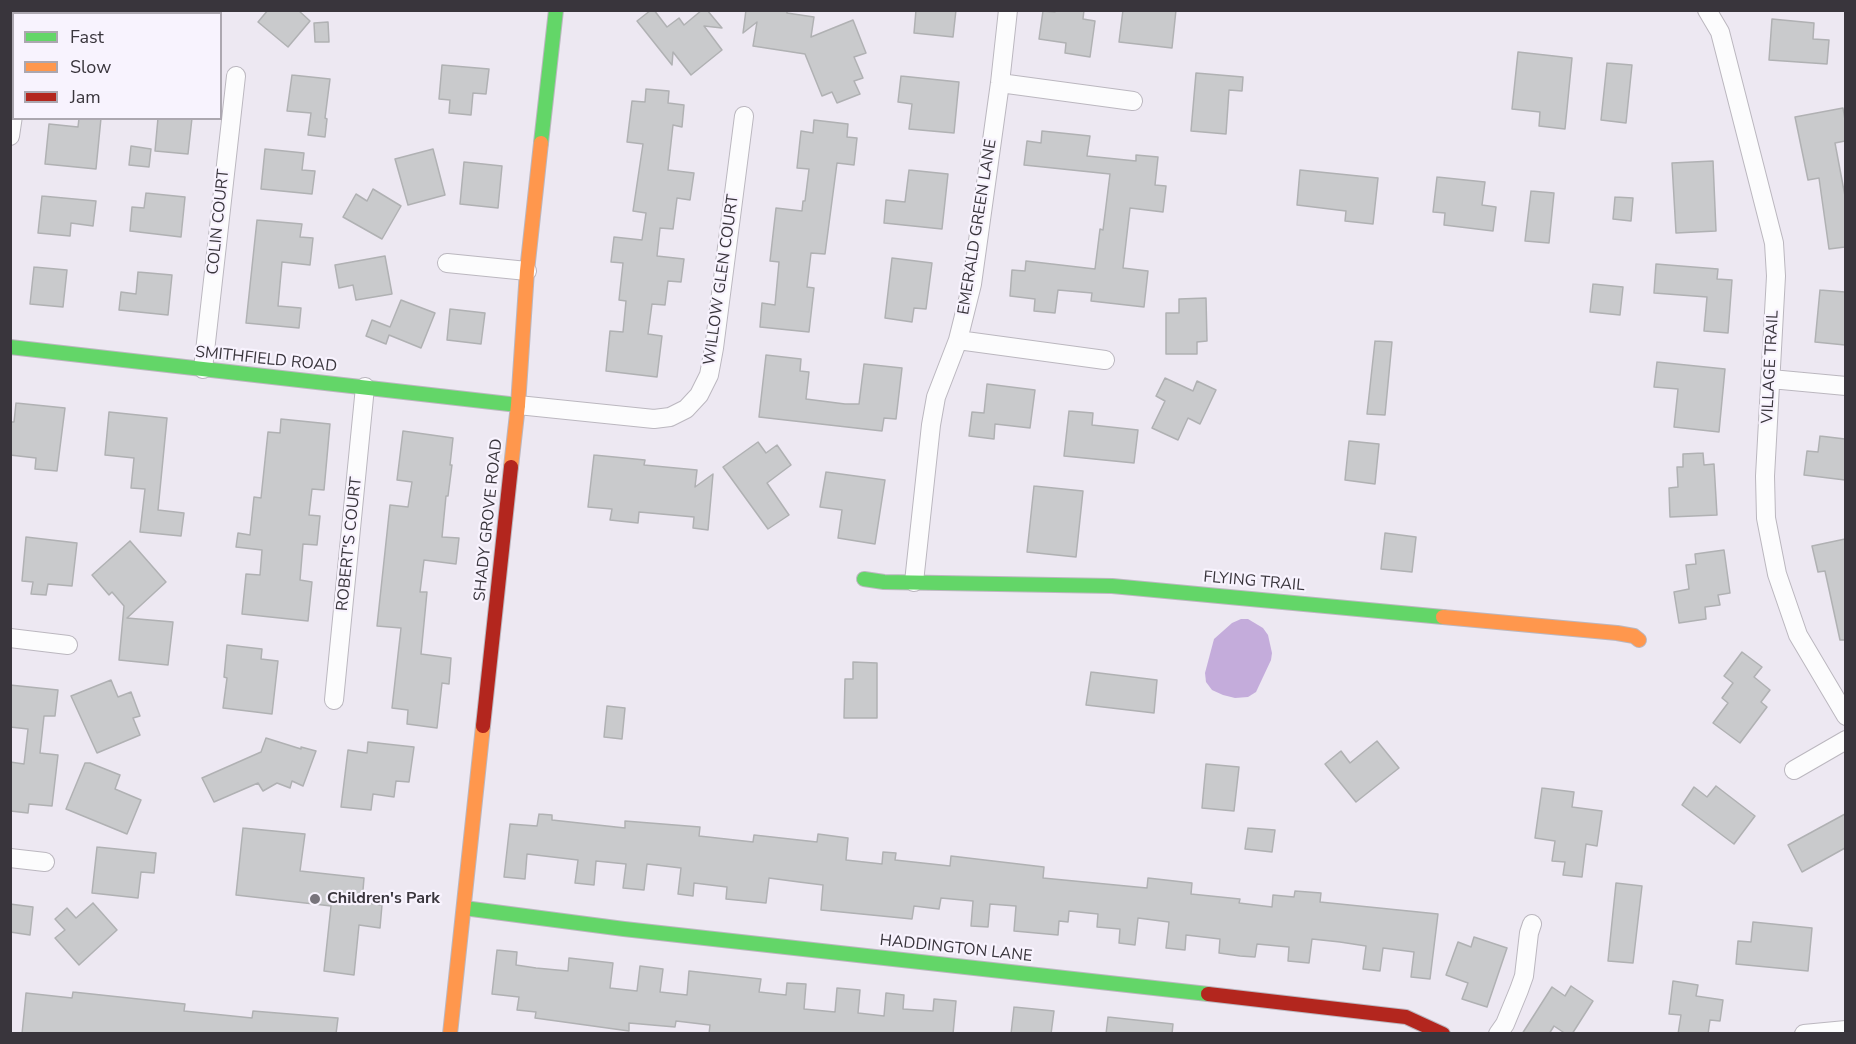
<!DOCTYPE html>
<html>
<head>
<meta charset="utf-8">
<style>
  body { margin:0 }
  #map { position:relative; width:1856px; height:1044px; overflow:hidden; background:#ede8f2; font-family:"Nunito Sans",sans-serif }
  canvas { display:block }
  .frame { position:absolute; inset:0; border:12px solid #39353c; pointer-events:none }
  .legend { position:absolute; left:12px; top:12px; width:210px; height:108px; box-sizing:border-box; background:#f8f3fe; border:2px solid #aca7b0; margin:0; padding:8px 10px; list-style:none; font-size:18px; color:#39353c }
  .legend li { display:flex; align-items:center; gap:12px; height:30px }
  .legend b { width:30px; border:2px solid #aca7b0 }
</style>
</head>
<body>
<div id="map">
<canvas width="1856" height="1044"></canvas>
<div class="frame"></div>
<ul class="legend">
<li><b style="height:8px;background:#63d668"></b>Fast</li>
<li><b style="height:8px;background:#ff974d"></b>Slow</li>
<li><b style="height:8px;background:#b3261e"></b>Jam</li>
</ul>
</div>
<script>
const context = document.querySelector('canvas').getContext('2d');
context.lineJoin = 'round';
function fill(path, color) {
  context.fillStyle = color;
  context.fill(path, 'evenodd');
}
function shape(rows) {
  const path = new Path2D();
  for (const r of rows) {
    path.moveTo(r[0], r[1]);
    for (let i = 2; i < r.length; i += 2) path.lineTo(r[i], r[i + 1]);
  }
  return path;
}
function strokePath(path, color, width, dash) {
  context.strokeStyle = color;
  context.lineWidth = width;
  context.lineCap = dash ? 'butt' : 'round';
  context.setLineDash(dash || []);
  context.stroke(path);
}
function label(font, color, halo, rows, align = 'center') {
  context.font = font + ' "Nunito Sans",sans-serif';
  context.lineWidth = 4.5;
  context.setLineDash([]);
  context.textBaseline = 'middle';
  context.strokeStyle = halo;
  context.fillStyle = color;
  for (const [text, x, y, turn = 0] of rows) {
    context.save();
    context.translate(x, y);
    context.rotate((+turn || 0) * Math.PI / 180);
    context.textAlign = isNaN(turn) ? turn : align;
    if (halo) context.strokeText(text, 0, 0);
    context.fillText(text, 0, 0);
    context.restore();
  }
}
fill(shape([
  [1241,619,1248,619,1263,628,1268,635,1272,653,1271,660,1256,692,1248,697,1235,698,1223,695,1212,690,1206,682,1205,673,1214,639,1232,623]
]), '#c4acdb');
const building = shape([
  [268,10,298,10,310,21,288,47,258,22,268,10],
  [651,10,654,10,667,27,679,18,684,25,702,10,707,10,722,28,704,26,722,50,691,75,673,52,672,65,637,21,651,10],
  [746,10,787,10,787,13,814,17,811,37,853,20,866,53,854,57,863,78,854,81,860,94,837,103,832,92,822,96,805,54,753,46,757,22,743,33,746,10],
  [916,10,956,10,953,37,914,33,916,10],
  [1055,10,1084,10,1083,19,1095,21,1090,57,1065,53,1066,43,1039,39,1043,11,1055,12,1055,10],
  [1123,10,1176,10,1172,48,1119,42,1123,10],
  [1772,19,1814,23,1813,39,1829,40,1827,64,1769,60,1772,19],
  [328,22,329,42,315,42,314,23,328,22],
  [1518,52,1572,58,1565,129,1539,126,1540,112,1512,109,1518,52],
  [1607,63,1632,65,1626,123,1601,120,1607,63],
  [442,65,489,69,486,94,473,93,471,115,449,113,450,100,439,99,442,65],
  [1196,73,1243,77,1242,91,1229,90,1226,134,1191,131,1196,73],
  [292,75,330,79,325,118,327,119,325,137,308,135,311,113,287,111,292,75],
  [901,76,959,82,954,133,909,129,912,104,898,102,901,76],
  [646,89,669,91,668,103,684,105,682,127,673,125,668,170,694,173,690,200,677,198,673,229,660,228,657,256,684,259,681,282,668,281,665,305,652,304,648,334,662,336,657,377,606,371,610,331,623,332,626,301,619,300,623,263,611,262,614,237,642,240,646,213,633,211,643,144,627,142,632,101,645,102,646,89],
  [1843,108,1845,120,1845,141,1835,143,1845,196,1845,247,1829,249,1819,178,1808,180,1795,117,1843,108],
  [79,118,101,118,96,169,45,164,49,124,78,127,79,118],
  [158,118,192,118,188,154,155,151,158,118],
  [814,120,848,124,847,137,857,138,854,165,837,163,825,254,811,253,807,287,814,288,809,332,760,327,762,303,775,305,779,262,770,261,776,208,802,211,803,201,805,201,809,169,797,168,801,131,813,133,814,120],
  [1042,131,1090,136,1087,156,1136,161,1136,155,1158,157,1155,185,1166,186,1163,212,1130,208,1123,268,1148,271,1144,307,1091,301,1092,293,1058,290,1055,313,1034,311,1035,299,1010,296,1012,270,1025,271,1026,261,1095,269,1100,229,1103,230,1110,174,1024,165,1027,141,1041,143,1042,131],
  [131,146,151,149,149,167,129,165,131,146],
  [265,149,304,153,302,170,315,171,312,194,261,189,265,149],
  [433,149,445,195,408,205,395,159,433,149],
  [1713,161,1716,231,1676,233,1672,163,1713,161],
  [464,162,502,166,498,208,460,204,464,162],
  [909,170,948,174,942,229,884,223,886,200,905,202,909,170],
  [1300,170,1378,178,1373,224,1345,221,1346,211,1297,205,1300,170],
  [1437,177,1485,182,1482,205,1496,207,1493,231,1444,225,1445,213,1433,212,1437,177],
  [373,189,401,206,382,239,343,217,356,194,367,201,373,189],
  [1531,191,1554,193,1549,243,1525,241,1531,191],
  [146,193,185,197,181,237,130,231,132,207,144,208,146,193],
  [42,196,96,201,93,226,71,223,70,236,38,233,42,196],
  [1615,197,1633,198,1631,221,1613,219,1615,197],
  [257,220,302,224,300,237,313,238,310,265,282,262,278,306,301,308,299,328,246,323,257,220],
  [385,256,392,294,356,300,353,285,339,288,335,265,385,256],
  [892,258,932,263,926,309,914,308,912,322,885,318,892,258],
  [1656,264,1718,269,1717,279,1732,280,1728,333,1704,331,1707,297,1654,293,1656,264],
  [34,267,67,270,63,307,30,304,34,267],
  [138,272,172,275,168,315,119,310,121,292,136,294,138,272],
  [1593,284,1623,287,1620,315,1590,312,1593,284],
  [1820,290,1845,292,1845,345,1815,342,1820,290],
  [1206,298,1207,341,1197,342,1197,354,1166,354,1166,313,1179,313,1179,299,1206,298],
  [401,300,435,313,421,348,389,335,386,344,366,336,372,320,390,327,401,300],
  [450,309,485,313,481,344,447,340,450,309],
  [1375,341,1392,342,1385,415,1367,414,1375,341],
  [766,355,801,359,800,371,809,372,806,399,845,404,859,404,864,364,902,368,896,419,884,418,882,431,759,417,766,355],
  [1657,362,1725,369,1719,432,1674,427,1678,389,1654,387,1657,362],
  [1165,378,1193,391,1197,381,1216,390,1200,424,1188,418,1178,440,1152,428,1165,401,1156,396,1165,378],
  [987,384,1035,390,1030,428,995,424,994,439,969,436,972,412,984,413,987,384],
  [16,403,65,408,57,471,35,469,36,458,10,455,10,422,14,422,16,403],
  [1069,411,1093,413,1092,425,1138,430,1134,463,1064,456,1069,411],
  [109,412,167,418,158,510,184,513,181,536,140,532,145,489,131,488,134,458,105,455,109,412],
  [281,419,330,424,324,490,312,489,309,515,320,516,317,545,303,544,300,580,312,582,308,621,242,614,246,574,260,575,262,550,236,547,238,533,250,535,254,497,261,498,268,432,280,433,281,419],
  [403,431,453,438,450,465,452,465,448,496,446,496,442,537,459,538,456,564,424,560,420,592,427,592,421,654,451,658,449,684,442,683,437,728,407,724,408,710,392,708,401,628,377,626,390,505,408,507,412,482,397,480,403,431],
  [1820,436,1845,439,1845,480,1804,475,1807,451,1818,452,1820,436],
  [1349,441,1379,444,1375,484,1345,480,1349,441],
  [758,442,766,453,777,445,791,465,767,483,789,515,768,529,723,467,758,442],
  [1703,453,1704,465,1714,464,1717,515,1670,517,1669,488,1678,487,1677,467,1683,467,1683,454,1703,453],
  [594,455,645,460,644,465,697,470,695,487,713,474,708,530,693,528,694,517,639,512,638,523,610,520,612,509,588,507,594,455],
  [826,472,885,480,875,544,838,538,842,510,820,507,826,472],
  [1034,486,1083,491,1076,557,1027,552,1034,486],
  [1385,533,1416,537,1412,572,1381,569,1385,533],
  [26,537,77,543,72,586,48,584,46,595,31,594,33,582,22,581,26,537],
  [1845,539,1845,640,1840,640,1825,571,1818,572,1812,546,1845,539],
  [130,541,166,582,127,618,173,622,168,665,119,660,124,606,112,592,109,595,92,575,130,541],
  [1724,550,1730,593,1718,595,1720,605,1705,607,1706,619,1679,623,1674,592,1689,589,1686,565,1696,564,1695,554,1724,550],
  [227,645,262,649,261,659,278,661,272,714,223,708,227,678,224,677,227,645],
  [1742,652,1762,667,1754,677,1770,690,1761,702,1767,707,1740,743,1713,723,1728,703,1722,698,1733,683,1724,676,1742,652],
  [853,662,877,663,877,718,844,718,845,679,853,679,853,662],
  [1091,672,1157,680,1154,713,1086,705,1091,672],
  [111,680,118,697,131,692,140,716,133,718,140,735,97,753,71,696,111,680],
  [10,685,58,690,55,716,44,716,40,753,58,755,52,806,29,804,28,813,10,811,10,762,24,764,28,729,10,727,10,685],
  [607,706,625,708,622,739,604,737,607,706],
  [266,738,301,749,301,747,316,751,303,786,292,781,290,788,277,783,263,791,258,783,214,802,202,778,261,752,266,738],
  [1377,741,1399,768,1356,802,1325,764,1341,751,1350,763,1377,741],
  [368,742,414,747,409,782,396,781,394,797,373,794,371,810,341,807,348,750,367,753,368,742],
  [85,763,90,763,120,775,115,789,141,800,127,834,66,809,85,763],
  [1206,764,1239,767,1234,811,1202,808,1206,764],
  [1716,786,1755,816,1734,844,1682,805,1694,787,1707,797,1716,786],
  [1542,788,1574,792,1572,807,1602,811,1597,846,1586,844,1582,877,1563,875,1565,862,1552,861,1555,841,1535,838,1542,788],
  [539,814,552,815,552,820,625,828,625,821,700,827,699,836,753,842,754,835,817,842,818,834,848,838,846,860,882,864,883,852,896,853,895,860,950,866,951,856,1044,867,1043,878,1147,888,1148,878,1192,883,1191,894,1240,899,1239,903,1272,907,1273,895,1294,897,1295,891,1321,893,1320,902,1438,914,1430,979,1411,977,1414,952,1383,948,1380,971,1363,969,1366,946,1340,942,1312,939,1309,963,1288,961,1289,947,1257,944,1255,957,1240,956,1219,953,1220,939,1186,935,1185,950,1166,948,1169,922,1138,918,1135,945,1119,943,1120,929,1097,927,1098,914,1069,911,1068,922,1059,921,1058,935,1014,931,1016,906,990,904,988,927,971,926,973,901,941,898,939,909,914,906,912,919,821,910,823,885,799,882,769,878,766,903,726,899,727,887,694,883,693,896,678,894,681,868,647,864,644,890,623,888,626,864,596,861,594,885,575,883,578,860,527,854,525,879,504,877,510,824,537,826,539,814],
  [1845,814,1845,848,1802,872,1788,845,1845,814],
  [243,828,305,834,300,871,364,878,362,902,382,905,380,928,359,925,354,975,324,971,331,906,236,895,243,828],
  [1248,828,1275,830,1272,852,1245,849,1248,828],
  [97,847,156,853,154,873,141,872,138,898,92,893,97,847],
  [1616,883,1642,886,1633,963,1608,961,1616,883],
  [93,903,117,930,79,965,55,938,65,930,55,919,67,908,76,918,93,903],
  [10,904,33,907,30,935,10,932,10,904],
  [1753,922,1812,928,1808,971,1736,964,1738,941,1751,942,1753,922],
  [1474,937,1507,948,1487,1007,1462,999,1468,983,1446,975,1458,942,1471,947,1474,937],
  [497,950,517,952,516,965,536,968,568,971,569,958,613,963,610,988,637,991,640,966,663,969,660,992,687,995,689,971,761,979,759,992,786,995,787,983,806,984,804,1009,835,1012,837,988,860,990,858,1013,884,1016,886,993,904,995,903,1009,933,1011,934,999,956,1001,953,1034,709,1034,710,1025,676,1021,675,1027,629,1023,629,1031,535,1018,536,1012,517,1010,519,997,492,994,497,950],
  [1673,981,1698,985,1696,996,1723,1000,1720,1021,1710,1020,1708,1034,1678,1034,1681,1015,1669,1014,1673,981],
  [1571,986,1593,1001,1572,1034,1566,1034,1554,1026,1549,1034,1522,1034,1552,987,1565,996,1571,986],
  [73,992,185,1004,184,1011,252,1018,253,1011,338,1018,336,1034,22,1034,26,993,72,998,73,992],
  [1014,1007,1054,1011,1051,1034,1011,1034,1014,1007],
  [1108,1017,1173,1024,1172,1034,1106,1034,1108,1017]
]);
fill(building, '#c9cacc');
strokePath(building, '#b0b1b3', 1.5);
const street = shape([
  [1707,10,1720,32,1774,243,1776,276,1765,476,1766,518,1777,574,1798,635,1846,716],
  [1000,83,1133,101],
  [10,136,14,109],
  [447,263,527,271],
  [958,340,1105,360],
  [203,369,236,76],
  [1771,379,1846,386],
  [518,405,654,419,670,417,686,409,699,395,709,375,714,348,744,116],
  [914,582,931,425,936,397,958,340,972,284,1000,83,1008,10],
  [10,638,68,645],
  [334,700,365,387],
  [1794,770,1846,740],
  [10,858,45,862],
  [1498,1034,1505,1024,1519,990,1524,976,1529,933,1532,924],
  [1804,1034,1846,1030]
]);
const fast = shape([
  [541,143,556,10],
  [10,347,518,405],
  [864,579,884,582,1112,586,1443,617],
  [464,908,624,929,1208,994]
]);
const slow = shape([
  [511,467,518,405,527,271,541,143],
  [1443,617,1617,633,1634,636,1639,640],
  [450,1034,483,726]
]);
const jam = shape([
  [483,726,511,467],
  [1208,994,1406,1017,1443,1034]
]);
strokePath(street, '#bbb7bf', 20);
strokePath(fast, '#bbb7bf', 16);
strokePath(slow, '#bbb7bf', 16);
strokePath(jam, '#bbb7bf', 16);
strokePath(street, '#fcfcfd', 18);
strokePath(fast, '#63d668', 14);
strokePath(slow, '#ff974d', 14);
strokePath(jam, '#b3261e', 14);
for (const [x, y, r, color] of [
  [315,899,6,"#78747c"]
]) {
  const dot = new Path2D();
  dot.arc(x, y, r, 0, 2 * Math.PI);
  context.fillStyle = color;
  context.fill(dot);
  strokePath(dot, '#f8f3fe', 2);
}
label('16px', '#39353c', '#f8f3fe', [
  ["COLIN COURT",219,222,-84],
  ["EMERALD GREEN LANE",978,227,-81],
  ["WILLOW GLEN COURT",722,280,-82],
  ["SMITHFIELD ROAD",266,360,6],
  ["VILLAGE TRAIL",1771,367,-87],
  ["SHADY GROVE ROAD",489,520,-84],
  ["ROBERT'S COURT",350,544,-84],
  ["FLYING TRAIL",1254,582,5],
  ["HADDINGTON LANE",956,949,6]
]);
label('bold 16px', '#39353c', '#f8f3fe', [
  ["Children's Park",327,899]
], 'left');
</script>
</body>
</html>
